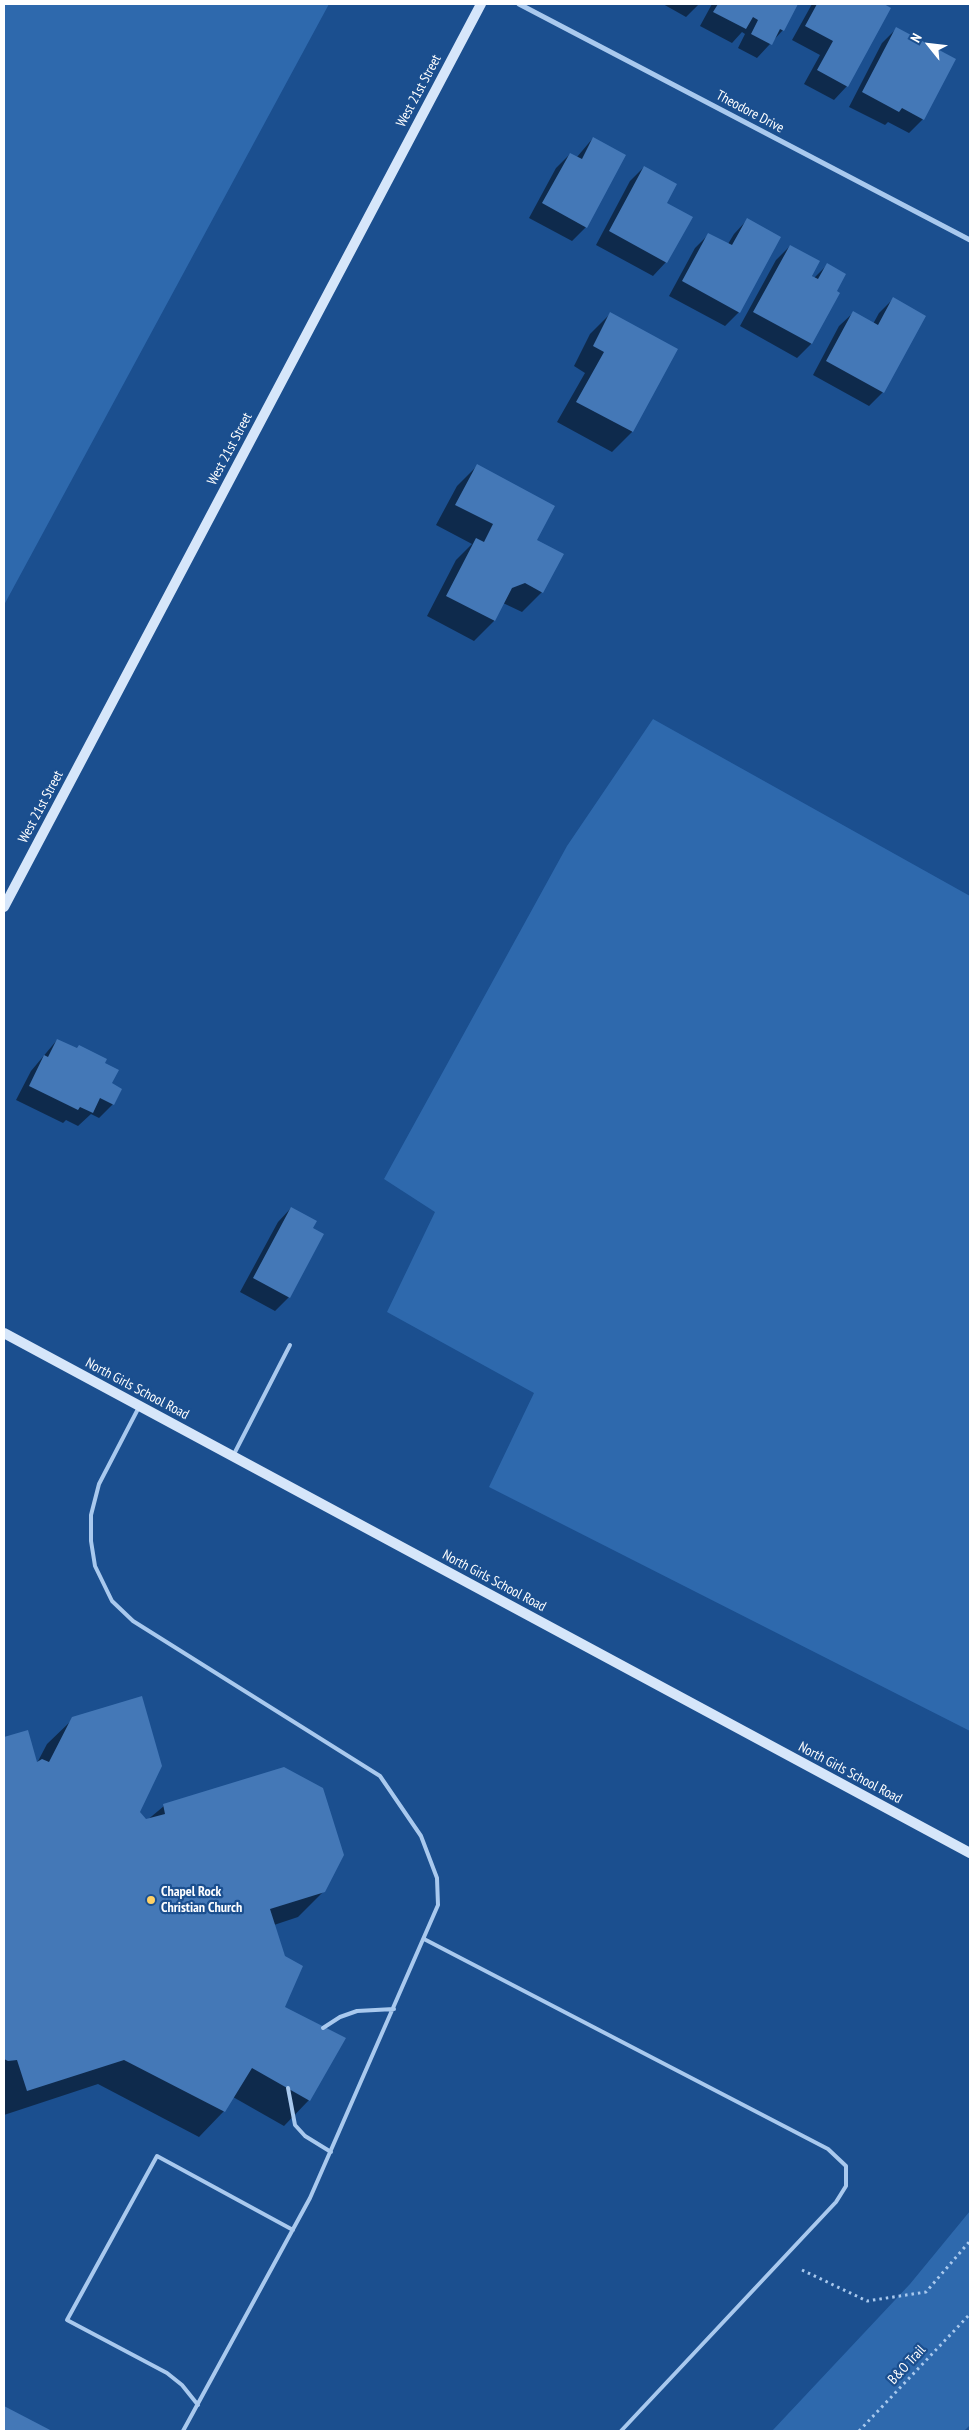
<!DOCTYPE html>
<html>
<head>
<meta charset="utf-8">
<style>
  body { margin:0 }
  #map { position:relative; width:974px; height:2435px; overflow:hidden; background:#1b4f8f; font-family:"PT Sans Narrow",sans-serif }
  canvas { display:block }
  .frame { position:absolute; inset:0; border:5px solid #fff; pointer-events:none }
  .north { position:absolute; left:904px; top:20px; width:50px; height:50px; -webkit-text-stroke:4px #1b4f8f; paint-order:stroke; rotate:299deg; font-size:14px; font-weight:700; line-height:20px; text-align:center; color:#fff }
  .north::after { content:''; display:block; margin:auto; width:18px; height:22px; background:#fff; clip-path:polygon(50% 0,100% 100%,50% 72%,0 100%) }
</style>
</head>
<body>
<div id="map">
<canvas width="974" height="2435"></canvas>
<div class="frame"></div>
<div class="north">N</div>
</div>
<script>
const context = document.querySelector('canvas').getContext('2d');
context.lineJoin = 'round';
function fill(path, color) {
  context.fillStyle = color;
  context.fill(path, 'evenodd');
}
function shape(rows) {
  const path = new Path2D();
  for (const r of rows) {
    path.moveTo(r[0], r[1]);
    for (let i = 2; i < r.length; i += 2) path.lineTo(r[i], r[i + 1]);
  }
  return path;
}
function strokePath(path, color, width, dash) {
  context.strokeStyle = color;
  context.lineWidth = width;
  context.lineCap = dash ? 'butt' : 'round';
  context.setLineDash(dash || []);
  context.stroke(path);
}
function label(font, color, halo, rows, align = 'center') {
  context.font = font + ' "PT Sans Narrow",sans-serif';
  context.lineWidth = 4.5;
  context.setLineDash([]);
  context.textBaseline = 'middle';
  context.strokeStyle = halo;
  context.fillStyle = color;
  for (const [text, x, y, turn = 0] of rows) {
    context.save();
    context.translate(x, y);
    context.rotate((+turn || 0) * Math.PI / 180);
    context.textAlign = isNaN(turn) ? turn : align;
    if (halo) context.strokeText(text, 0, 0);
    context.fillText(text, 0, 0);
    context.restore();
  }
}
fill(shape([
  [4,4,329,4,4,605],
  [653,719,970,896,970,1731,489,1487,534,1393,387,1312,435,1212,384,1179,567,846],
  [970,2211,970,2425,964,2431,772,2431,910,2284]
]), '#2e69ad');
fill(shape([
  [663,4,699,4,686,17],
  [712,4,797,4,783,30,757,58,738,48,745,34,742,32,732,43,700,26],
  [812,4,881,4,889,8,847,86,834,100,804,84,820,55,792,40],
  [896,29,923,119,909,133,888,122,885,125,849,107,882,43],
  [593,138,586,227,572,241,529,218,556,168,570,154,577,157],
  [644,167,665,204,666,262,653,276,596,245,630,181],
  [747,220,739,312,725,326,669,296,695,248,709,234,728,244,734,234],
  [790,246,814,278,827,265,836,292,838,293,811,344,797,358,740,326,776,260],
  [893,299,883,392,869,406,813,375,839,326,853,313,873,324,879,313],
  [610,314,632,432,612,452,557,422,585,373,574,366,590,334],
  [477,466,536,540,542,592,522,612,503,603,494,621,474,641,427,616,456,560,472,544,436,525,457,486],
  [57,1040,103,1063,110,1084,113,1104,99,1118,91,1114,78,1126,66,1120,63,1123,16,1100,31,1071],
  [291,1208,289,1297,275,1311,240,1292,278,1222],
  [73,1719,146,1821,164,1806,324,1891,298,1917,274,1925,284,2008,309,2100,284,2126,233,2097,224,2111,199,2137,98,2084,4,2115,4,1738,27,1731,36,1765,47,1744],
  [4,2408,49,2431,4,2431]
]), '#0007');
fill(shape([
  [718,4,798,4,784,31,780,29,772,45,751,34,758,20,753,17,746,29,713,12],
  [817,4,884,4,891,8,848,87,817,70,833,41,805,26],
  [896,27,956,59,924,120,902,108,899,112,862,92],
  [593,137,626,155,587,228,542,203,570,153,582,159],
  [644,166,677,184,667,203,693,217,667,263,609,231],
  [747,218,781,237,740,313,682,281,708,233,732,245],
  [790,245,820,261,812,276,818,279,827,263,846,274,837,291,840,293,812,344,753,312],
  [893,297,926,316,884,393,826,361,853,311,878,325],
  [610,312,678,349,633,432,576,402,604,352,593,346],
  [477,464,555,506,537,540,564,554,543,593,525,583,512,588,495,621,446,596,476,538,484,542,493,524,455,505],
  [57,1039,77,1048,79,1045,107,1059,105,1063,119,1070,112,1083,122,1089,114,1105,100,1098,93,1113,80,1107,78,1110,29,1086,44,1055,48,1057],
  [291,1207,317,1221,313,1228,324,1234,290,1298,253,1278],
  [142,1696,162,1766,140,1812,146,1819,165,1814,163,1804,284,1767,323,1788,344,1855,325,1892,270,1909,285,1956,303,1966,285,2007,346,2038,310,2101,252,2068,225,2112,124,2060,27,2091,17,2060,8,2061,4,2059,4,1737,28,1730,37,1762,42,1759,49,1762,72,1717],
  [4,2406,52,2431,4,2431]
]), '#4478b7');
strokePath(shape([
  [802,2270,867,2301,926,2292,970,2241],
  [859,2431,970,2314]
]), '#a9c9ee', 3, [2.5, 4]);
strokePath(shape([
  [139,1407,99,1484,91,1515,91,1541,95,1566,112,1601,133,1621,380,1776,421,1836,437,1878,438,1905,310,2198,183,2431],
  [233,1456,290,1345],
  [424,1939,828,2149,846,2166,846,2186,836,2202,621,2431],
  [323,2028,340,2017,357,2011,394,2009],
  [288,2088,295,2125,305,2136,331,2152],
  [198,2405,182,2385,167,2373,67,2320,157,2156,293,2230]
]), '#a9c9ee', 4);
strokePath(shape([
  [519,4,970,240]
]), '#a9c9ee', 5);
strokePath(shape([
  [4,907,481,4],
  [4,1333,970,1853]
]), '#d6e6fa', 10);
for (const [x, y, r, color] of [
  [151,1900,5,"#ffd166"]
]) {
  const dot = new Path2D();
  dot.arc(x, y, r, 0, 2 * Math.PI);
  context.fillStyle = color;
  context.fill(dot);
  strokePath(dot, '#1b4f8f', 2);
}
label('14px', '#fff', '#1b4f8f', [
  ["West 21st Street",419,91,-62],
  ["Theodore Drive",750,112,28],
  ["West 21st Street",230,449,-62],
  ["West 21st Street",41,807,-62],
  ["North Girls School Road",137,1389,28],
  ["North Girls School Road",494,1581,28],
  ["North Girls School Road",850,1773,28],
  ["B&O Trail",907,2365,-47]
]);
label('bold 14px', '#fff', '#1b4f8f', [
  ["Chapel Rock",161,1892],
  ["Christian Church",161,1908]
], 'left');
</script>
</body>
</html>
